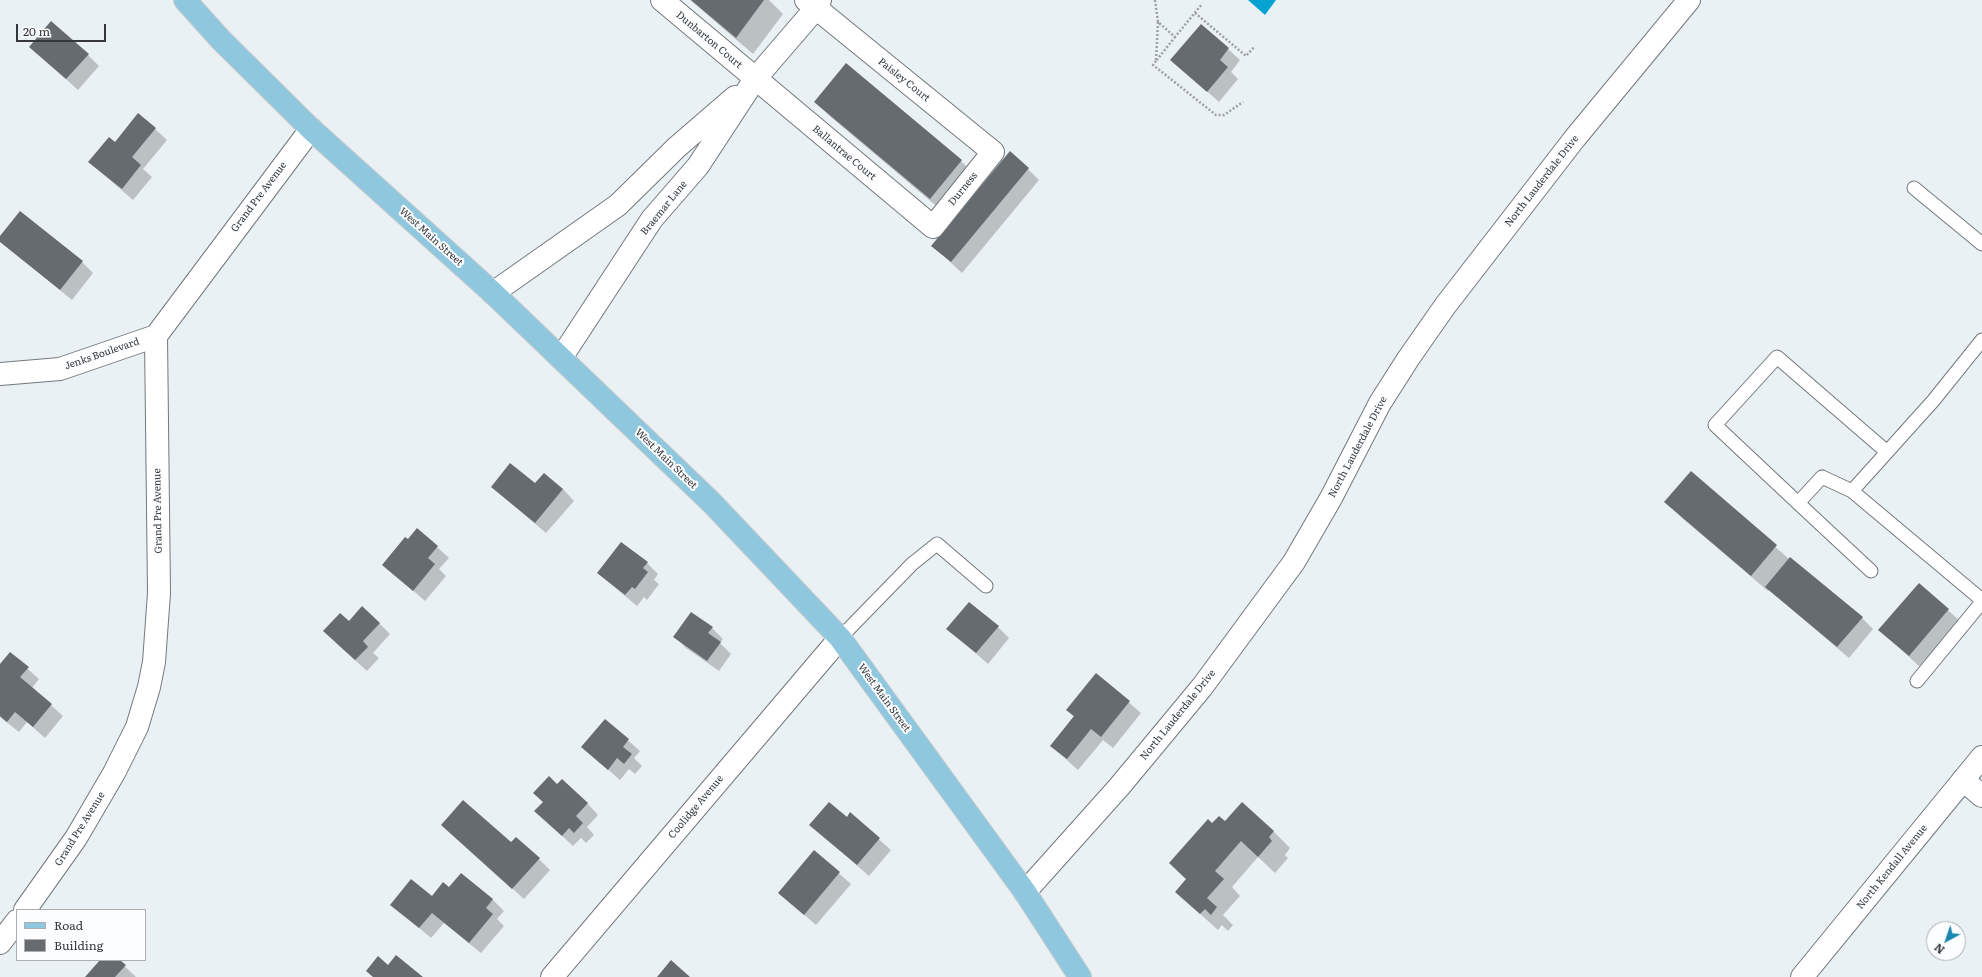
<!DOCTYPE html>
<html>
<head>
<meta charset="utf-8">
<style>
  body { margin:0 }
  #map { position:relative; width:1982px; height:977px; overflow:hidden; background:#eaf1f4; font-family:Literata,serif }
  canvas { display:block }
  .legend { position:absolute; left:16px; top:909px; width:130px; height:52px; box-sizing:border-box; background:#fbfdff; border:1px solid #acaeb0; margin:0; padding:5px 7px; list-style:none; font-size:12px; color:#353739 }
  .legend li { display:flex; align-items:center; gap:8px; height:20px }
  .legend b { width:20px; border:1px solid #acaeb0 }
  .north { position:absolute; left:1926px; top:921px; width:40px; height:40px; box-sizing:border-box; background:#fbfdff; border:1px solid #acaeb0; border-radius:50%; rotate:220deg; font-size:11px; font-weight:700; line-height:16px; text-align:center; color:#353739 }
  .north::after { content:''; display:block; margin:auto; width:14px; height:18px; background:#1a87ae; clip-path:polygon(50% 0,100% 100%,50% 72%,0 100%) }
  .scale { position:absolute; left:16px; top:24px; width:90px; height:18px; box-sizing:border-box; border:2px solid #353739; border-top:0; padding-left:5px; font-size:12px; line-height:14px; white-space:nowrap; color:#353739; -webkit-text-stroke:3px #fbfdff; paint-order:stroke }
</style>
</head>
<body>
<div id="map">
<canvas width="1982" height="977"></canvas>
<ul class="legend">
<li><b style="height:5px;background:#8ec7de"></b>Road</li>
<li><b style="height:11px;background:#656b6e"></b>Building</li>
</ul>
<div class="north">N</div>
<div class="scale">20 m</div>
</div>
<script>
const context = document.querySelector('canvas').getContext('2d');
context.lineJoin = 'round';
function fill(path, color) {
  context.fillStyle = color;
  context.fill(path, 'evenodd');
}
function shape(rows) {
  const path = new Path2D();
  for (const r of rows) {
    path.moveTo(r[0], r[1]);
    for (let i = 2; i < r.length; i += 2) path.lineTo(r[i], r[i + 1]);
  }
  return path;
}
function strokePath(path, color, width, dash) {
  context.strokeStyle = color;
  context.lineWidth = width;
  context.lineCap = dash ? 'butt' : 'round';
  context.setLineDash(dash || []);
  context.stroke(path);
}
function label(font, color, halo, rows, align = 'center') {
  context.font = font + ' Literata,serif';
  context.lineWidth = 4;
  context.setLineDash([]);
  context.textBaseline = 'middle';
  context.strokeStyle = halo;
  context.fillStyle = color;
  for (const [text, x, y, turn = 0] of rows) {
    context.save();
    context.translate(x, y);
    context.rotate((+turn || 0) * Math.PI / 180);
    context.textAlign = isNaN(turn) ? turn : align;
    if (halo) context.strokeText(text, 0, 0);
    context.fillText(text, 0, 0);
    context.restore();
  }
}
fill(shape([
  [1248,0,1276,0,1265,15]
]), '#05a2d2');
fill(shape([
  [690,0,769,0,783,14,753,54],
  [30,47,88,55,99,66,78,90],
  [1228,49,1240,60,1231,72,1238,79,1219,102,1172,60],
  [846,64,961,161,978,178,947,215,832,118,815,102],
  [155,129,167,140,143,169,152,177,133,200,89,162,115,143],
  [1028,169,1039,180,962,273,933,246],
  [21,212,82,262,93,273,72,300,0,241,0,238],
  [1691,472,1789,559,1862,618,1873,629,1849,658,1769,590,1768,591,1682,518,1666,502],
  [535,485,563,489,574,501,546,533,492,487],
  [622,543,647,563,658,574,654,580,659,584,647,600,644,597,637,606,598,573],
  [437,547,449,558,439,569,446,576,425,601,384,565],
  [1919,584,1960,621,1920,667,1880,630],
  [349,623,379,623,390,634,373,653,379,658,367,671,335,642],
  [998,627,1009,638,988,664,948,629],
  [712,628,723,639,720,643,731,654,719,671,686,648,675,637],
  [10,653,39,679,32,688,63,716,45,738,27,722,19,732,0,717,0,666],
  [1096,674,1141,713,1113,748,1103,740,1078,770,1051,746,1074,717,1067,710],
  [605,720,640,751,634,758,642,766,635,774,629,769,620,780,582,747],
  [557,785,587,803,598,815,587,827,594,835,586,843,581,838,573,846,547,822,544,803,534,793],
  [850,814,891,850,869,876,811,825,847,818],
  [1225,822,1274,832,1290,848,1285,855,1288,858,1275,873,1258,857,1232,887,1240,896,1223,915,1233,925,1228,931,1222,925,1218,930,1176,892,1187,880,1170,863,1213,824],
  [442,825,539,859,550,870,524,899],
  [814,852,851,884,816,925,779,893],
  [450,888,492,899,504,911,497,919,504,926,481,953,444,923,431,938,392,905,432,897],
  [101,960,118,960,136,977,86,977]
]), '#0003');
fill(shape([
  [691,0,764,0,736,38],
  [51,21,89,54,66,79,29,47],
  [1201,24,1229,48,1220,60,1228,67,1207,92,1170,60],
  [846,63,962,160,930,199,814,102],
  [138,113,156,128,132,157,141,165,122,189,88,162,109,137,115,142],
  [1010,151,1029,168,951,262,931,246],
  [20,211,83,261,60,290,0,242,0,236],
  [510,463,535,483,544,473,563,489,535,523,491,487],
  [1691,471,1777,545,1751,576,1664,502],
  [417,528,438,546,428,558,435,564,413,591,382,565,405,537,408,539],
  [621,542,648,562,643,568,648,572,635,589,632,587,625,595,597,573],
  [1790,557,1863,617,1837,647,1765,587],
  [1919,583,1949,609,1909,656,1878,630],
  [969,602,999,626,976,653,946,629],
  [362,606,380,623,363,641,368,647,355,660,323,631,340,613,349,621],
  [691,612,713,627,708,633,721,642,707,661,673,637],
  [10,652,29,667,20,677,52,704,33,727,15,712,7,722,0,716,0,664],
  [1096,673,1130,701,1101,737,1091,729,1067,759,1050,746,1074,716,1066,710],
  [605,719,629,739,623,747,632,754,624,764,617,758,608,770,581,747],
  [549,776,557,784,562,779,588,803,576,816,583,823,574,833,569,828,562,836,534,811,543,802,533,793],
  [463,800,511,842,516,837,540,858,512,889,441,825],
  [829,802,847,817,850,812,880,838,857,865,809,825],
  [1242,802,1274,831,1269,837,1272,841,1258,857,1241,841,1215,871,1224,879,1207,898,1217,907,1211,915,1205,909,1200,914,1175,892,1186,879,1169,863,1208,819,1212,823,1219,816,1225,821],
  [814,850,840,872,804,915,778,893],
  [461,873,493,899,486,908,493,914,469,943,432,913,419,928,390,905,411,879,432,896,443,882,449,887],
  [396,955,423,977,373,977,366,971,378,956,388,965],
  [100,960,120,960,126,965,115,977,85,977],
  [671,960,690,977,657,977]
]), '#656b6e');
const service = shape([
  [1914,188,1982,244],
  [1982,340,1933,401,1852,491,1982,600],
  [1852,491,1822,477,1798,503,1871,571],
  [1798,503,1715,425,1777,357,1887,452],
  [840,638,912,564,937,544,986,586],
  [1917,681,1982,602]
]);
const minor = shape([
  [662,0,933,227,993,152,806,0],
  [493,293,618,205,677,147,735,97],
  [561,358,652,219,698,166,755,79,816,8,820,0],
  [0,374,60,369,156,336],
  [1963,780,1982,796],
  [1025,892,1119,787,1202,687,1294,562,1331,498,1380,403,1408,359,1445,306,1575,138,1689,0],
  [25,910,76,838,114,773,137,727,149,687,154,662,159,593,156,336,311,129],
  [0,943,17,921],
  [552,977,840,638]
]);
const tertiary = shape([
  [1802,977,1982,757]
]);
const primary = shape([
  [185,0,221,40,311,129,493,293,712,503,840,638,1025,892,1080,977]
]);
strokePath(service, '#72787b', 15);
strokePath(minor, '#72787b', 24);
strokePath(tertiary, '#72787b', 24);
strokePath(primary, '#cacbcc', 24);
strokePath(shape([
  [1155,0,1158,22,1175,37,1202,4],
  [1195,13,1246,56,1254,47],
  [1158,22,1156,61,1175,37],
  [1156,61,1153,65,1216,115,1224,115,1243,102]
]), '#9ba0a2', 2.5, [2, 2]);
strokePath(service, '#fff', 13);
strokePath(minor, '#fff', 22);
strokePath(tertiary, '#fff', 22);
strokePath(primary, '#8ec7de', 22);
label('10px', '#353739', '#fbfdff', [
  ["Dunbarton Court",709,40,40],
  ["Paisley Court",904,80,39],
  ["Ballantrae Court",844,153,40],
  ["North Lauderdale Drive",1542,181,-52],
  ["Durness",963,189,-51],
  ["Grand Pre Avenue",259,197,-53],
  ["Braemar Lane",664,208,-51],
  ["West Main Street",431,237,42],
  ["Jenks Boulevard",102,354,-19],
  ["North Lauderdale Drive",1358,447,-62],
  ["West Main Street",666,459,44],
  ["Grand Pre Avenue",158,511,-91],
  ["West Main Street",884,698,54],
  ["North Lauderdale Drive",1178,715,-51],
  ["Coolidge Avenue",696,807,-50],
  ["Grand Pre Avenue",80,829,-58],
  ["North Kendall Avenue",1892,867,-51]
]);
</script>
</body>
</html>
